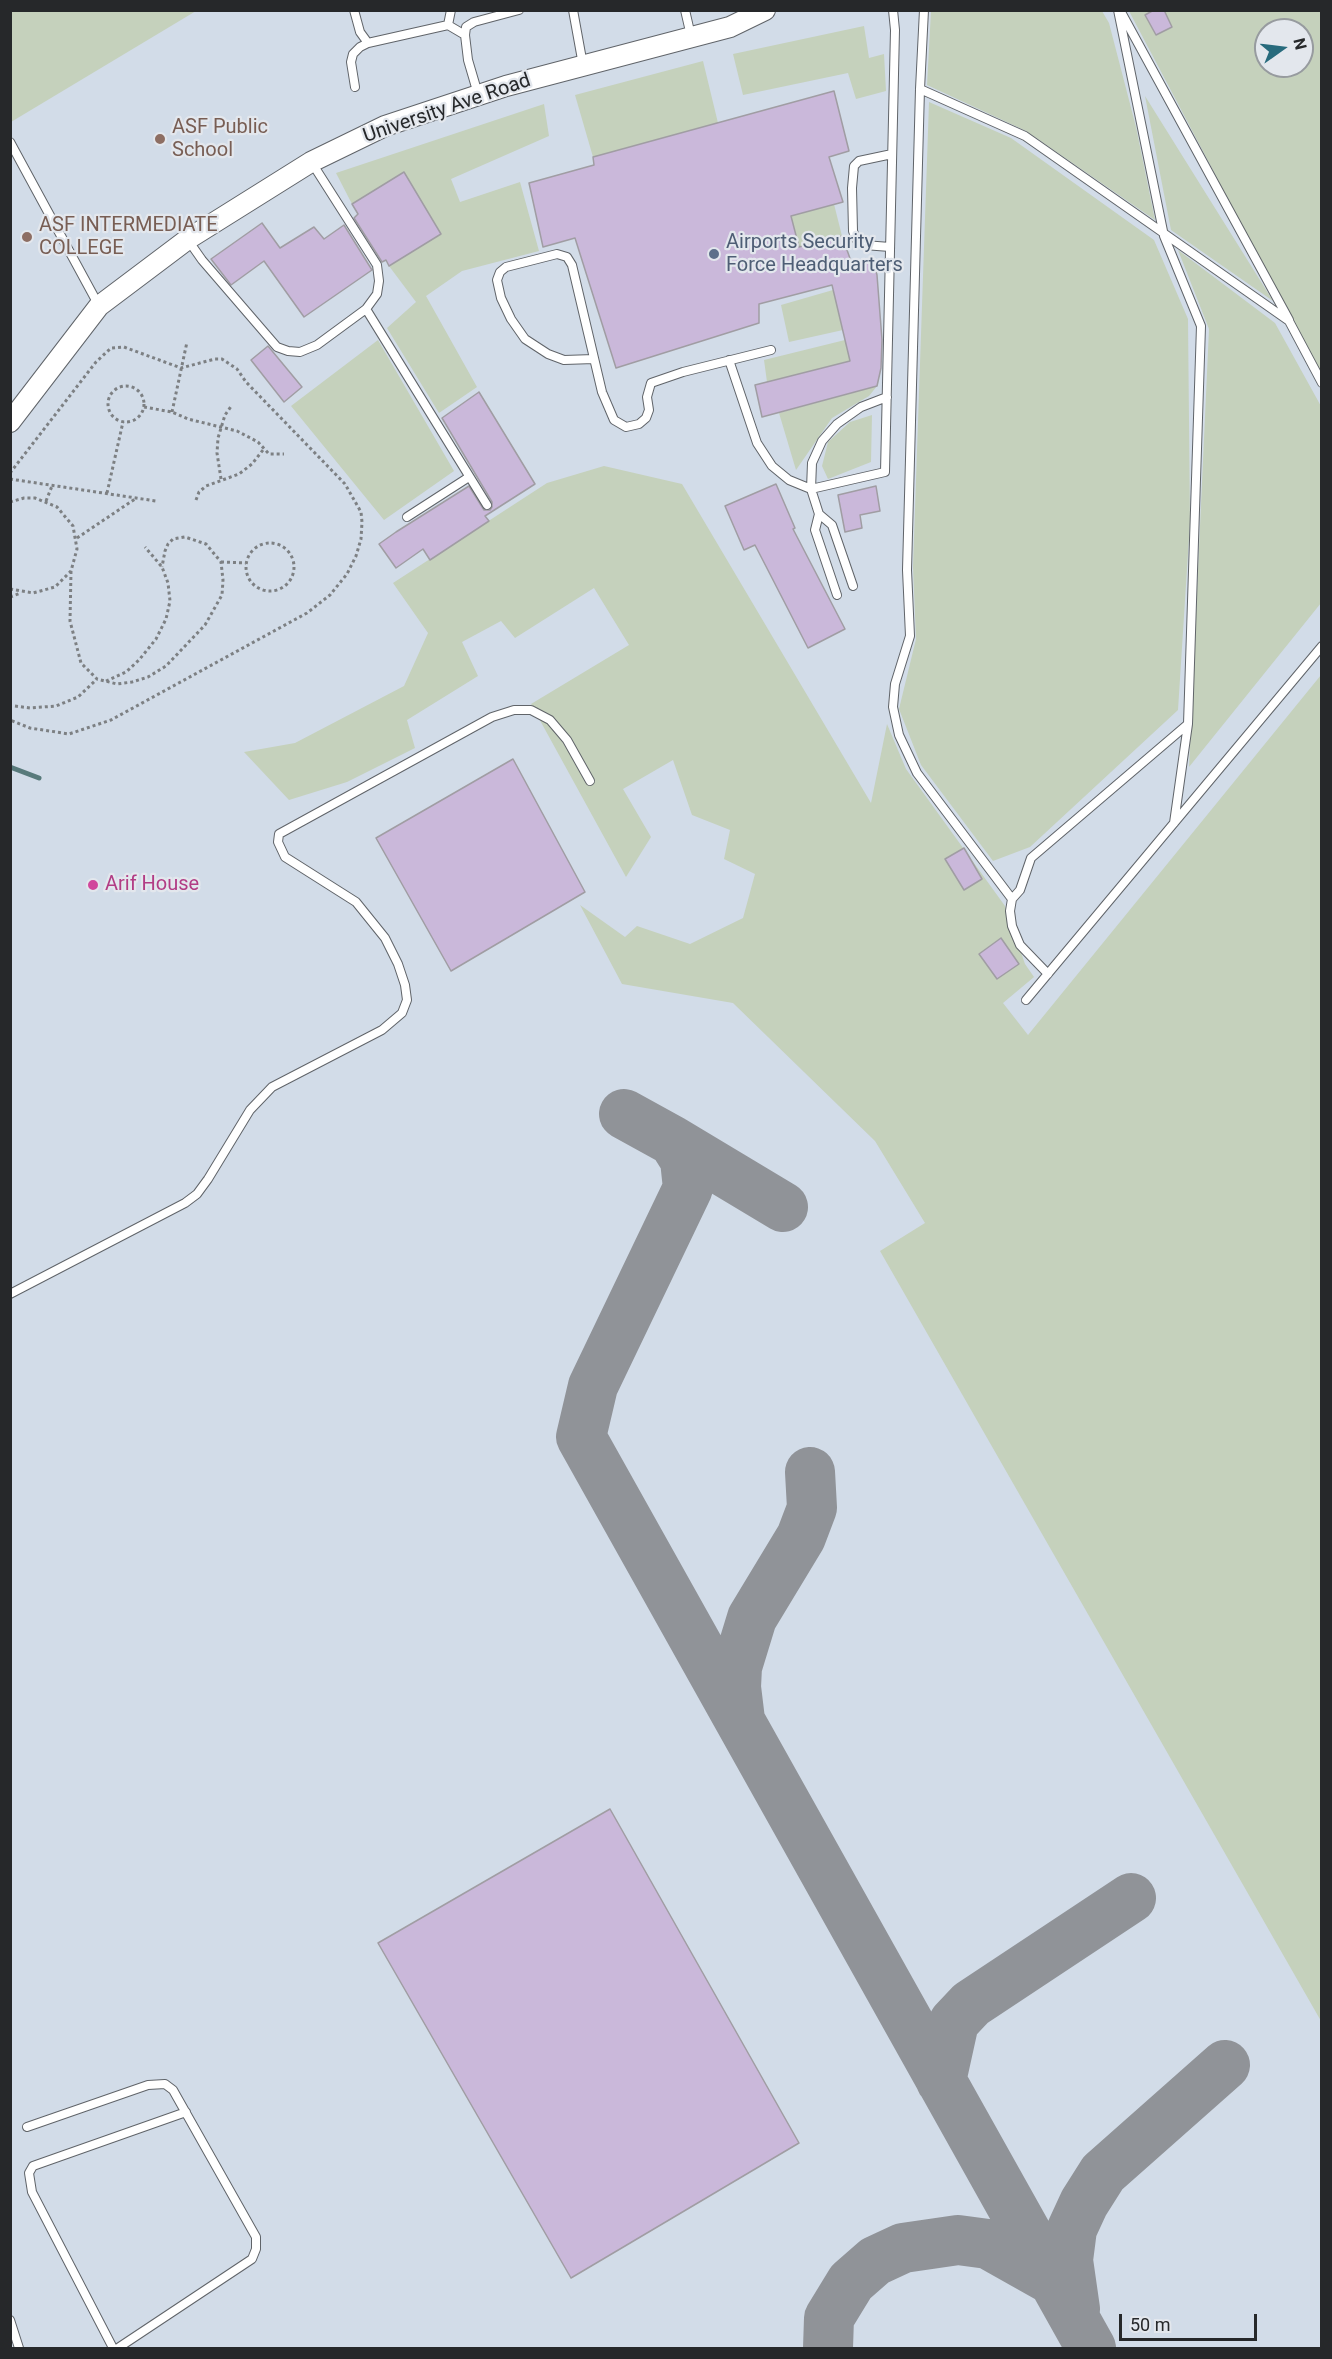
<!DOCTYPE html>
<html>
<head>
<meta charset="utf-8">
<style>
  body { margin:0 }
  #map { position:relative; width:1332px; height:2359px; overflow:hidden; background:#e3e7ed; font-family:Roboto,sans-serif }
  canvas { display:block }
  .frame { position:absolute; inset:0; border:12px solid #26282a; pointer-events:none }
  .north { position:absolute; left:1254px; top:18px; width:60px; height:60px; box-sizing:border-box; background:#e3e7ed; border:2px solid #979b9f; border-radius:50%; rotate:76deg; font-size:16px; font-weight:700; line-height:24px; text-align:center; color:#26282a }
  .north::after { content:''; display:block; margin:auto; width:21px; height:27px; background:#286b7d; clip-path:polygon(50% 0,100% 100%,50% 72%,0 100%) }
  .scale { position:absolute; left:1119px; top:2314px; width:138px; height:27px; box-sizing:border-box; border:3px solid #26282a; border-top:0; padding-left:8px; font-size:18px; line-height:21px; white-space:nowrap; color:#26282a; -webkit-text-stroke:4px #e3e7ed; paint-order:stroke }
</style>
</head>
<body>
<div id="map">
<canvas width="1332" height="2359"></canvas>
<div class="frame"></div>
<div class="north">N</div>
<div class="scale">50 m</div>
</div>
<script>
const context = document.querySelector('canvas').getContext('2d');
context.lineJoin = 'round';
function fill(path, color) {
  context.fillStyle = color;
  context.fill(path, 'evenodd');
}
function shape(rows) {
  const path = new Path2D();
  for (const r of rows) {
    if (r.length === 3) {
      path.moveTo(r[0] + r[2], r[1]);
      path.arc(r[0], r[1], r[2], 0, 2 * Math.PI);
      continue;
    }
    path.moveTo(r[0], r[1]);
    for (let i = 2; i < r.length; i += 2) path.lineTo(r[i], r[i + 1]);
  }
  return path;
}
function strokePath(path, color, width, dash) {
  context.strokeStyle = color;
  context.lineWidth = width;
  context.lineCap = dash ? 'butt' : 'round';
  context.setLineDash(dash || []);
  context.stroke(path);
}
function label(font, color, halo, rows, align = 'center') {
  context.font = font + ' Roboto,sans-serif';
  context.lineWidth = 4.5;
  context.setLineDash([]);
  context.textBaseline = 'middle';
  context.strokeStyle = halo;
  context.fillStyle = color;
  for (const [text, x, y, turn = 0] of rows) {
    context.save();
    context.translate(x, y);
    context.rotate((+turn || 0) * Math.PI / 180);
    context.textAlign = isNaN(turn) ? turn : align;
    if (halo) context.strokeText(text, 0, 0);
    context.fillText(text, 0, 0);
    context.restore();
  }
}
fill(shape([
  [11,11,1321,11,1321,2348,11,2348],
  [1266,30,1302,30,1302,66,1266,66]
]), '#d2dce8');
fill(shape([
  [11,10,196,10,196,11,11,122],
  [931,11,1102,11,1109,23,1136,127,1155,220,1026,131,927,85],
  [1129,11,1321,11,1321,375],
  [1266,30,1302,30,1302,66,1266,66],
  [864,26,869,58,884,54,886,91,856,99,848,73,743,95,733,54],
  [703,61,718,123,593,157,575,95],
  [1145,96,1273,301,1171,230],
  [929,102,1011,138,1154,240,1188,319,1190,522,1178,710,1030,847,993,861,921,765,899,709,916,639,913,567],
  [544,104,549,136,451,179,460,202,520,182,539,251,462,271,426,296,477,387,439,413,387,328,416,302,389,266,441,234,404,172,352,204,336,173],
  [834,204,842,236,799,247,791,216],
  [1178,250,1275,323,1322,408,1321,603,1189,767,1209,329],
  [833,290,843,330,789,342,781,305],
  [378,340,454,471,384,520,291,406],
  [845,340,850,361,767,382,764,360],
  [877,386,869,396,832,418,796,470,779,413],
  [872,415,871,462,828,479,822,466,828,442,850,422],
  [604,466,682,484,871,803,887,724,906,769,1005,906,1025,964,1034,977,1003,1003,1028,1035,1321,675,1321,2021,880,1251,925,1223,875,1141,733,1003,622,984,580,905,625,937,637,926,690,944,743,918,755,874,724,859,730,830,692,815,673,760,623,789,651,837,626,877,531,704,629,645,594,588,515,638,501,621,462,642,478,676,407,720,415,748,347,782,289,800,244,752,295,743,404,686,428,633,393,583,547,483]
]), '#c5d1bc');
strokePath(shape([
  [10,767,39,778]
]), '#587a7b', 5);
strokePath(shape([
  [624,1114,673,1141,685,1160,688,1188,593,1386,581,1437,1091,2348],
  [673,1141,783,1207],
  [740,1720,736,1687,737,1667,752,1618,801,1537,812,1508,810,1472],
  [941,2081,954,2022,971,2004,1131,1898],
  [1075,2309,1068,2260,1072,2229,1084,2203,1103,2173,1225,2065],
  [828,2348,829,2318,851,2282,875,2261,903,2248,958,2240,988,2244,1052,2280]
]), '#909398', 50);
const building = shape([
  [1154,10,1164,10,1172,27,1156,35,1145,15,1154,10],
  [834,91,849,151,829,157,843,202,791,216,799,247,842,236,852,264,873,260,877,275,882,340,881,368,877,386,762,417,755,385,850,361,832,285,759,304,759,323,616,368,575,238,543,247,529,183,594,165,593,157,834,91],
  [404,172,441,234,389,266,386,260,382,262,354,218,358,214,352,204,404,172],
  [262,223,280,248,314,227,324,239,344,225,372,270,304,317,264,261,231,285,211,259,262,223],
  [268,346,302,387,284,402,251,360,268,346],
  [479,392,535,484,485,516,489,521,430,560,423,549,396,568,379,544,396,532,469,486,484,510,490,510,492,507,492,502,442,418,479,392],
  [776,484,795,528,793,529,845,629,808,648,755,545,744,550,725,506,776,484],
  [876,486,880,511,860,515,862,528,845,532,838,495,876,486],
  [513,759,585,892,451,971,376,838,513,759],
  [964,848,982,879,964,890,945,859,964,848],
  [1001,938,1019,964,997,979,979,954,1001,938],
  [610,1809,799,2143,571,2278,378,1943,610,1809]
]);
fill(building, '#cab8da');
strokePath(building, '#a09da3', 1.5);
const service = shape([
  [354,10,360,32,368,43],
  [573,10,583,65],
  [685,10,691,36],
  [924,10,920,89,907,570,910,636,895,684,893,707,899,735,917,773,1012,899],
  [1121,12,1289,320],
  [448,25,451,10],
  [355,87,351,62,353,54,360,47,368,43,448,25,465,35],
  [920,89,1025,136,1289,321,1322,383],
  [478,94,468,60,465,35,466,27,474,22,519,10],
  [10,142,98,304],
  [188,240,202,260,277,347,288,351,300,352,317,345,366,309,377,294,379,281,377,265,312,163],
  [890,247,864,245,856,239,853,231,852,188,854,166,859,161,892,154],
  [366,309,487,505],
  [594,359,564,360,548,354,525,339,511,319,501,298,497,280,500,272,506,267,557,254,567,257,572,265,602,392,614,420,626,427,639,424,646,418,649,410,647,397,651,383,683,372,771,350],
  [729,360,757,443,772,466,789,480,811,489,885,472,895,30,893,10],
  [819,514,832,525,853,586],
  [407,517,469,477],
  [837,595,815,530,819,514,811,489,812,463,822,441,837,424,861,407,887,397],
  [1174,823,1188,724],
  [1048,974,1020,945,1012,926,1010,911,1012,899,1020,890,1031,858,1188,724,1201,326,1164,236,1118,10],
  [1026,1000,1322,646],
  [10,1294,185,1203,197,1194,208,1179,250,1110,272,1087,382,1030,402,1013,407,1000,405,985,398,964,385,938,356,902,285,857,278,842,279,834,492,717,514,710,531,710,550,720,567,740,590,781],
  [27,2127,148,2085,165,2084,173,2090,256,2237,256,2249,252,2259,118,2348],
  [10,2320,19,2348],
  [113,2348,32,2192,29,2173,33,2166,186,2112]
]);
const tertiary = shape([
  [10,422,99,306,188,239,311,162,385,126,506,86,730,27,765,10]
]);
strokePath(service, '#606469', 10);
strokePath(tertiary, '#606469', 22);
strokePath(shape([
  [126,404,18],
  [144,407,172,412,188,419,237,431,258,442,269,454,284,454],
  [172,412,187,342],
  [10,473,96,362,111,348,124,347,181,368,215,359,222,359,237,369,246,382,345,484,361,512,362,522,361,539,356,556,347,574,330,595,307,613,111,720,69,734,30,728,10,720],
  [10,479,156,501],
  [221,479,217,453,218,438,225,415,232,405],
  [107,493,123,422],
  [196,500,199,492,206,486,239,474,252,464,263,450],
  [46,501,52,486],
  [10,502,24,498,35,498,57,507,73,526,77,549,71,571,55,587,33,593,10,589],
  [77,538,135,499],
  [270,567,24],
  [221,562,246,563],
  [71,571,70,621,81,663,97,679,117,684,132,682,148,677,166,666,205,625,222,595,223,580,221,562,206,544,185,537,173,539,168,544,165,551,162,567],
  [10,597,21,593],
  [106,681,126,672,139,660,156,639,166,619,170,601,168,583,162,567,145,547],
  [15,706,30,708,56,706,78,697,97,679]
]), '#7d8083', 3, [3, 3]);
strokePath(service, '#fff', 8);
strokePath(tertiary, '#fff', 20);
for (const [x, y, r, color] of [
  [160,139,6,"#8d6e63"],
  [27,237,6,"#8d6e63"],
  [714,254,6,"#5c6f8a"],
  [93,885,6,"#d1479c"]
]) {
  const dot = new Path2D();
  dot.arc(x, y, r, 0, 2 * Math.PI);
  context.fillStyle = color;
  context.fill(dot);
  strokePath(dot, '#e3e7ed', 2);
}
label('20px', '#26282a', '#e3e7ed', [
  ["University Ave Road",447,109,-19]
]);
label('20px', '#785e54', '#e3e7ed', [
  ["ASF Public",172,128],
  ["School",172,151],
  ["ASF INTERMEDIATE",39,226],
  ["COLLEGE",39,249]
], 'left');
label('20px', '#4e5e75', '#e3e7ed', [
  ["Airports Security",726,243],
  ["Force Headquarters",726,266]
], 'left');
label('20px', '#b23c85', '#e3e7ed', [
  ["Arif House",105,885]
], 'left');
</script>
</body>
</html>
